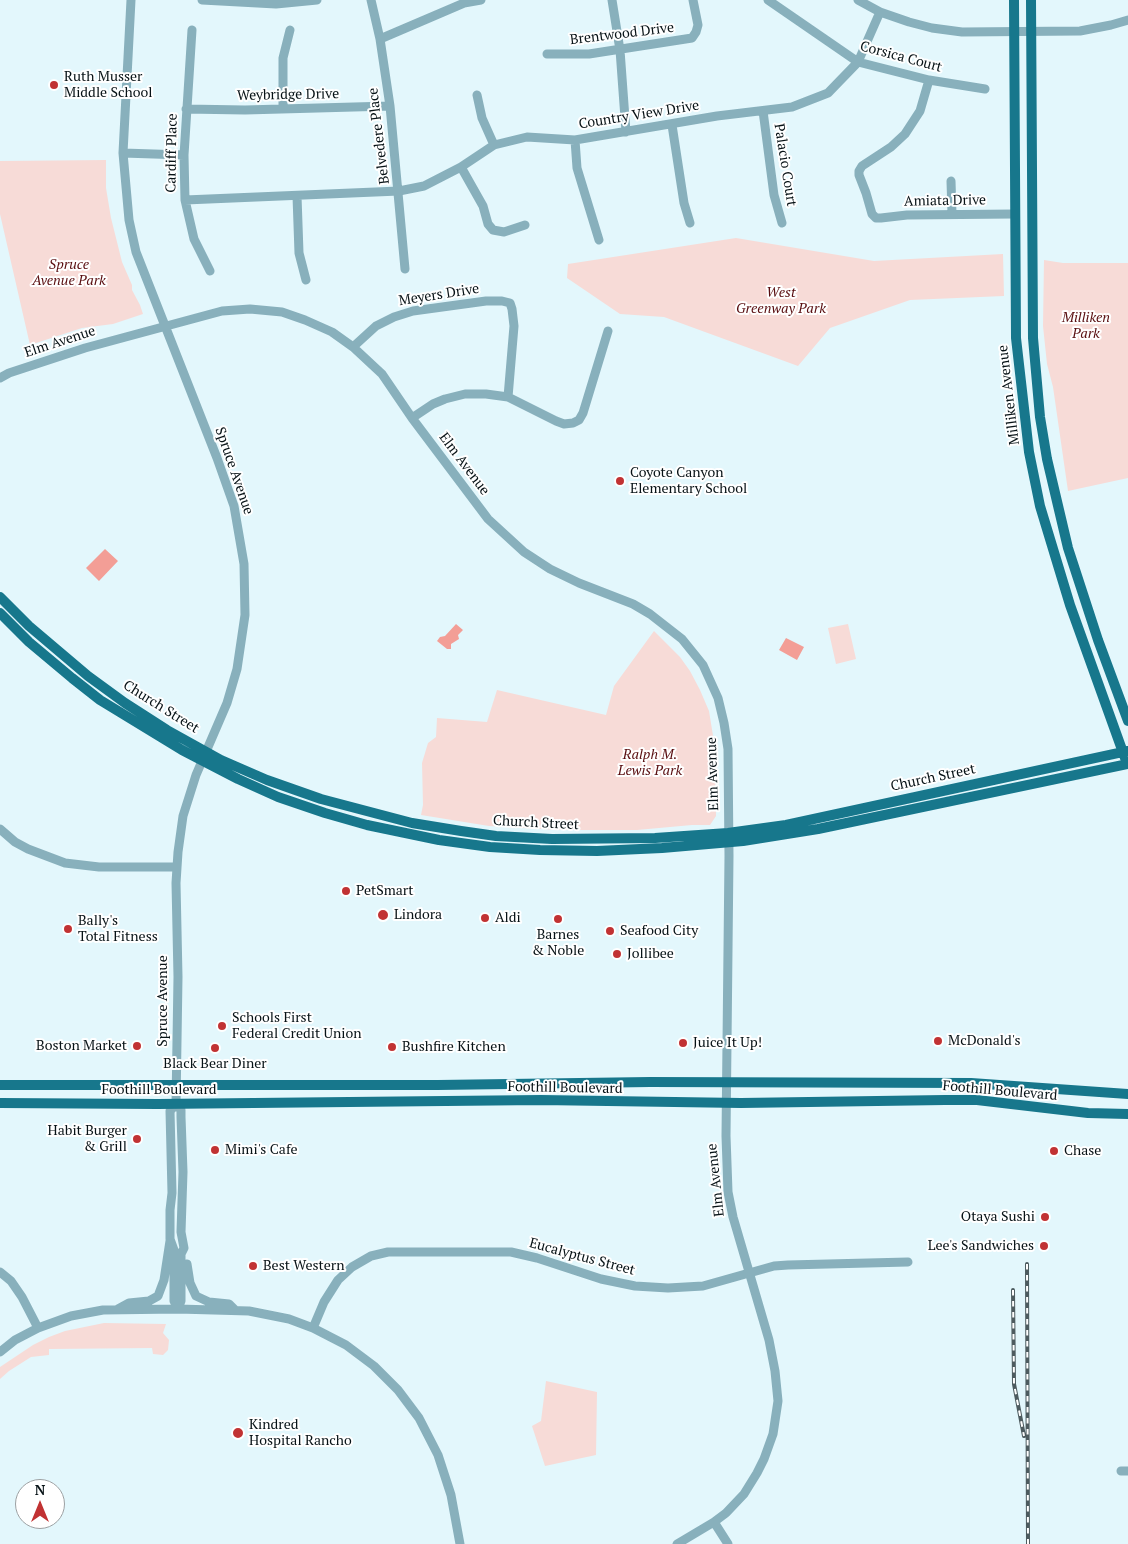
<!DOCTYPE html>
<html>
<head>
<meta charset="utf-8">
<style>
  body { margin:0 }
  #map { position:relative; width:1128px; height:1544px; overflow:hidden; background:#e3f7fc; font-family:"PT Serif",serif }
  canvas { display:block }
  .north { position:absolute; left:15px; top:1479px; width:50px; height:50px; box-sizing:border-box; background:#fff; border:1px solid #9ca0a2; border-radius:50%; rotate:0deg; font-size:14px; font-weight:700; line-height:20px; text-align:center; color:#071216 }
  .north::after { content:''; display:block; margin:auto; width:18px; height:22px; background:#c13233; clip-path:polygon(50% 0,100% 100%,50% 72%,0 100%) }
</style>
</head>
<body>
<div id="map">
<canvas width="1128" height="1544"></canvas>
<div class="north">N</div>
</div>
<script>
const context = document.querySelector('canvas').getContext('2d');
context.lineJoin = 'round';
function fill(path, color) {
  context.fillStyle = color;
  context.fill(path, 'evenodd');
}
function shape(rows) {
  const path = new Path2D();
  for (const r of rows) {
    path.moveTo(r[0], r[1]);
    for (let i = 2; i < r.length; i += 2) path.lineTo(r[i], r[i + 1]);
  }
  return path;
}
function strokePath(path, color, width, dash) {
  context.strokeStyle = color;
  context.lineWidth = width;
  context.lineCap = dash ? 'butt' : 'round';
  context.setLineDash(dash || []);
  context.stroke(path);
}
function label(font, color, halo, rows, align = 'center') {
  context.font = font + ' "PT Serif",serif';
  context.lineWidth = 4;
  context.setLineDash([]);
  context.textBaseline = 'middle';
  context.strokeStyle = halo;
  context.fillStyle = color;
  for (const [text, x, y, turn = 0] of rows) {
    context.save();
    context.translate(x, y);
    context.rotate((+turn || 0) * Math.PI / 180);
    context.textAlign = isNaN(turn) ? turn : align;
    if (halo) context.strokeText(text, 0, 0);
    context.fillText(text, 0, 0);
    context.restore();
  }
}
fill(shape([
  [106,160,106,188,111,218,122,262,132,285,132,290,140,305,143,314,113,324,82,328,30,345,0,214,0,161],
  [736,238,874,261,1003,254,1004,296,910,300,830,328,798,366,664,317,620,314,567,278,568,264],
  [1044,260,1063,263,1128,263,1128,478,1068,491,1053,387,1047,364,1043,326],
  [848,624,856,659,836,664,828,628],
  [654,631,680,657,690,671,700,690,709,711,715,748,716,816,710,825,692,825,637,830,558,830,489,826,421,815,423,805,422,763,428,743,436,737,437,718,487,722,497,690,606,715,614,686],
  [104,1323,166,1324,163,1333,169,1340,168,1350,163,1355,153,1354,152,1348,49,1349,49,1355,31,1357,9,1371,0,1379,0,1367,33,1345,49,1337,65,1331],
  [546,1381,597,1392,596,1455,545,1466,532,1426,541,1421]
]), '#f7dbd7');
fill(shape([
  [105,549,118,561,99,581,86,568],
  [456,624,463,630,458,635,459,639,451,644,451,649,447,649,437,641,440,637,445,636],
  [786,638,804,647,797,660,779,650]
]), '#f39e96');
strokePath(shape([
  [131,0,123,153,129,220,136,252,217,458,234,506,244,564,245,615,237,669,227,703,196,775,183,816,178,852,176,883,178,977,176,1104,181,1110,181,1117,183,1172,181,1232,184,1248,181,1254,181,1301,178,1309],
  [202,0,276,4,317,0],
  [371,0,380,39,390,106,405,269],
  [612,0,620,50,626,132],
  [768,0,858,62,929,80,985,89],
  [858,0,880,12,909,22,932,28,962,32,1080,31,1111,25,1128,20],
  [192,30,184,155,185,200,194,239,210,271],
  [380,39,464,3,481,0],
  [547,54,589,54,692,38,696,32,698,25,693,0],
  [929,80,920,111,905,134,891,147,862,166,859,171,859,175,866,193,872,214,876,218,881,218,907,215,1014,214],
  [477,95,482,118,494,145],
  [283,108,283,58,290,30],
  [186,109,245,110,390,106],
  [763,111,774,195,782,223],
  [672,125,684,203,690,223],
  [575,140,577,168,599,240],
  [123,153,184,155],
  [461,167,483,206,488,224,493,230,504,232,525,225],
  [951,181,952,214],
  [297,196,299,253,306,280],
  [185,200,399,191,424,186,461,167,494,145,527,137,575,140,717,116,792,107,828,93,858,62,880,12],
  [353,347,376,326,394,317,413,311,486,301,502,301,510,303,512,309,514,326,508,397],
  [0,378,9,373,85,348,222,311,250,309,282,312,305,320,332,332,353,347,382,374,412,418,488,519,524,552,550,569,579,583,633,604,650,614,682,639,703,665,718,698,724,723,728,749,729,856,726,1136,728,1192,733,1217,769,1340,775,1371,778,1401,773,1434,764,1459,757,1473,744,1494,726,1513,714,1522,677,1544],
  [412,418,433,404,445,399,465,394,486,394,508,397,556,421,564,424,573,423,579,420,583,413,608,331],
  [0,829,15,842,28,849,65,863,99,867,176,867],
  [176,1104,170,1111,172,1193,170,1210,170,1239,174,1250,174,1301,178,1309],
  [187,1264,190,1283,196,1296,209,1302,229,1304,235,1310],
  [0,1272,11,1281,22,1297,38,1328],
  [118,1309,129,1303,149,1301,158,1296,164,1280,170,1241],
  [313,1328,324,1302,338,1280,352,1267,371,1256,388,1252,511,1252,537,1258,601,1279,635,1286,668,1288,703,1286,774,1266,788,1265,908,1262],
  [0,1352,15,1340,38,1328,71,1316,103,1310,178,1309,249,1311,289,1319,313,1328,346,1345,374,1366,398,1390,419,1418,438,1455,451,1495,460,1544],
  [1121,1471,1128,1471],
  [714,1522,728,1544]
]), '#88b0bc', 9);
strokePath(shape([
  [1014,0,1016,338,1029,452,1040,506,1070,605,1125,758],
  [1031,0,1033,338,1040,417,1047,459,1068,548,1098,640,1128,721],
  [0,597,29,626,88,676,125,703,167,730,221,760,267,780,321,799,412,823,461,831,496,836,552,839,655,838,728,833,786,825,1128,751],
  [0,613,29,642,72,678,100,700,182,750,238,779,278,797,325,813,367,825,439,840,490,847,540,850,597,851,662,848,743,841,818,829,1128,764],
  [0,1085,438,1085,650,1082,971,1083,1128,1094],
  [0,1103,158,1104,541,1100,741,1103,945,1100,977,1100,1088,1113,1128,1114]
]), '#17778c', 10);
const rail = shape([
  [1027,1264,1028,1544],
  [1013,1290,1014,1384,1024,1436]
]);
strokePath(rail, '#4d5b5f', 4);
strokePath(rail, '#fff', 2, [5.5]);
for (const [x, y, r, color] of [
  [54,85,5,"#c13233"],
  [620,481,5,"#c13233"],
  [346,891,5,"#c13233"],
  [383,915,6,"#c13233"],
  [485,918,5,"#c13233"],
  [558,919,5,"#c13233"],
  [68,929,5,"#c13233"],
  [610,931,5,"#c13233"],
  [617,954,5,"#c13233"],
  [222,1026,5,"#c13233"],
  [938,1041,5,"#c13233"],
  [683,1043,5,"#c13233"],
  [137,1046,5,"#c13233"],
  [392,1047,5,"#c13233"],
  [215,1048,5,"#c13233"],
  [137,1139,5,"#c13233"],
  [215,1150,5,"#c13233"],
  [1054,1151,5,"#c13233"],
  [1045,1217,5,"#c13233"],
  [1044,1246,5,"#c13233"],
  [253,1266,5,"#c13233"],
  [238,1433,6,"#c13233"]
]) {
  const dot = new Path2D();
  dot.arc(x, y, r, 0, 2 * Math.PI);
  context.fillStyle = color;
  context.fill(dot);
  strokePath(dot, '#fff', 2);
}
label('14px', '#071216', '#fff', [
  ["Brentwood Drive",622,34,-7],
  ["Corsica Court",901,57,15],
  ["Weybridge Drive",288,95,-1],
  ["Country View Drive",639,115,-9],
  ["Belvedere Place",379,136,-97],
  ["Cardiff Place",172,153,-89],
  ["Palacio Court",785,165,81],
  ["Amiata Drive",945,201,-1],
  ["Meyers Drive",439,295,-9],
  ["Elm Avenue",60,342,-18],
  ["Milliken Avenue",1009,395,-97],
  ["Elm Avenue",464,464,53],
  ["Spruce Avenue",234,471,71],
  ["Church Street",161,707,32],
  ["Elm Avenue",713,774,-92],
  ["Church Street",933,778,-12],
  ["Church Street",536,823,3],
  ["Spruce Avenue",163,1001,-90],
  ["Foothill Boulevard",565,1088,1],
  ["Foothill Boulevard",159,1090],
  ["Foothill Boulevard",1000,1091,5],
  ["Elm Avenue",716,1180,-96],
  ["Eucalyptus Street",582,1257,15]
]);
label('14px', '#071216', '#fff', [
  ["Ruth Musser",64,77],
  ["Middle School",64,93],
  ["Coyote Canyon",630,473],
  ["Elementary School",630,489],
  ["PetSmart",356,891],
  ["Lindora",394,915],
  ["Aldi",495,918],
  ["Bally's",78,921],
  ["Total Fitness",78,937],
  ["Seafood City",620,931],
  ["Barnes",558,935,"center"],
  ["& Noble",558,951,"center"],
  ["Jollibee",627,954],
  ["Schools First",232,1018],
  ["Federal Credit Union",232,1034],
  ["McDonald's",948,1041],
  ["Juice It Up!",693,1043],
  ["Boston Market",127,1046,"right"],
  ["Bushfire Kitchen",402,1047],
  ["Black Bear Diner",215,1064,"center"],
  ["Habit Burger",127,1131,"right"],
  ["& Grill",127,1147,"right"],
  ["Mimi's Cafe",225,1150],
  ["Chase",1064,1151],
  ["Otaya Sushi",1035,1217,"right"],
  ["Lee's Sandwiches",1034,1246,"right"],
  ["Best Western",263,1266],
  ["Kindred",249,1425],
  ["Hospital Rancho",249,1441]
], 'left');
label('italic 14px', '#590e10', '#fff', [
  ["Spruce",69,265],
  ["Avenue Park",69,281],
  ["West",781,293],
  ["Greenway Park",781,309],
  ["Milliken",1086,318],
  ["Park",1086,334],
  ["Ralph M.",650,755],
  ["Lewis Park",650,771]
]);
</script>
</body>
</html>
